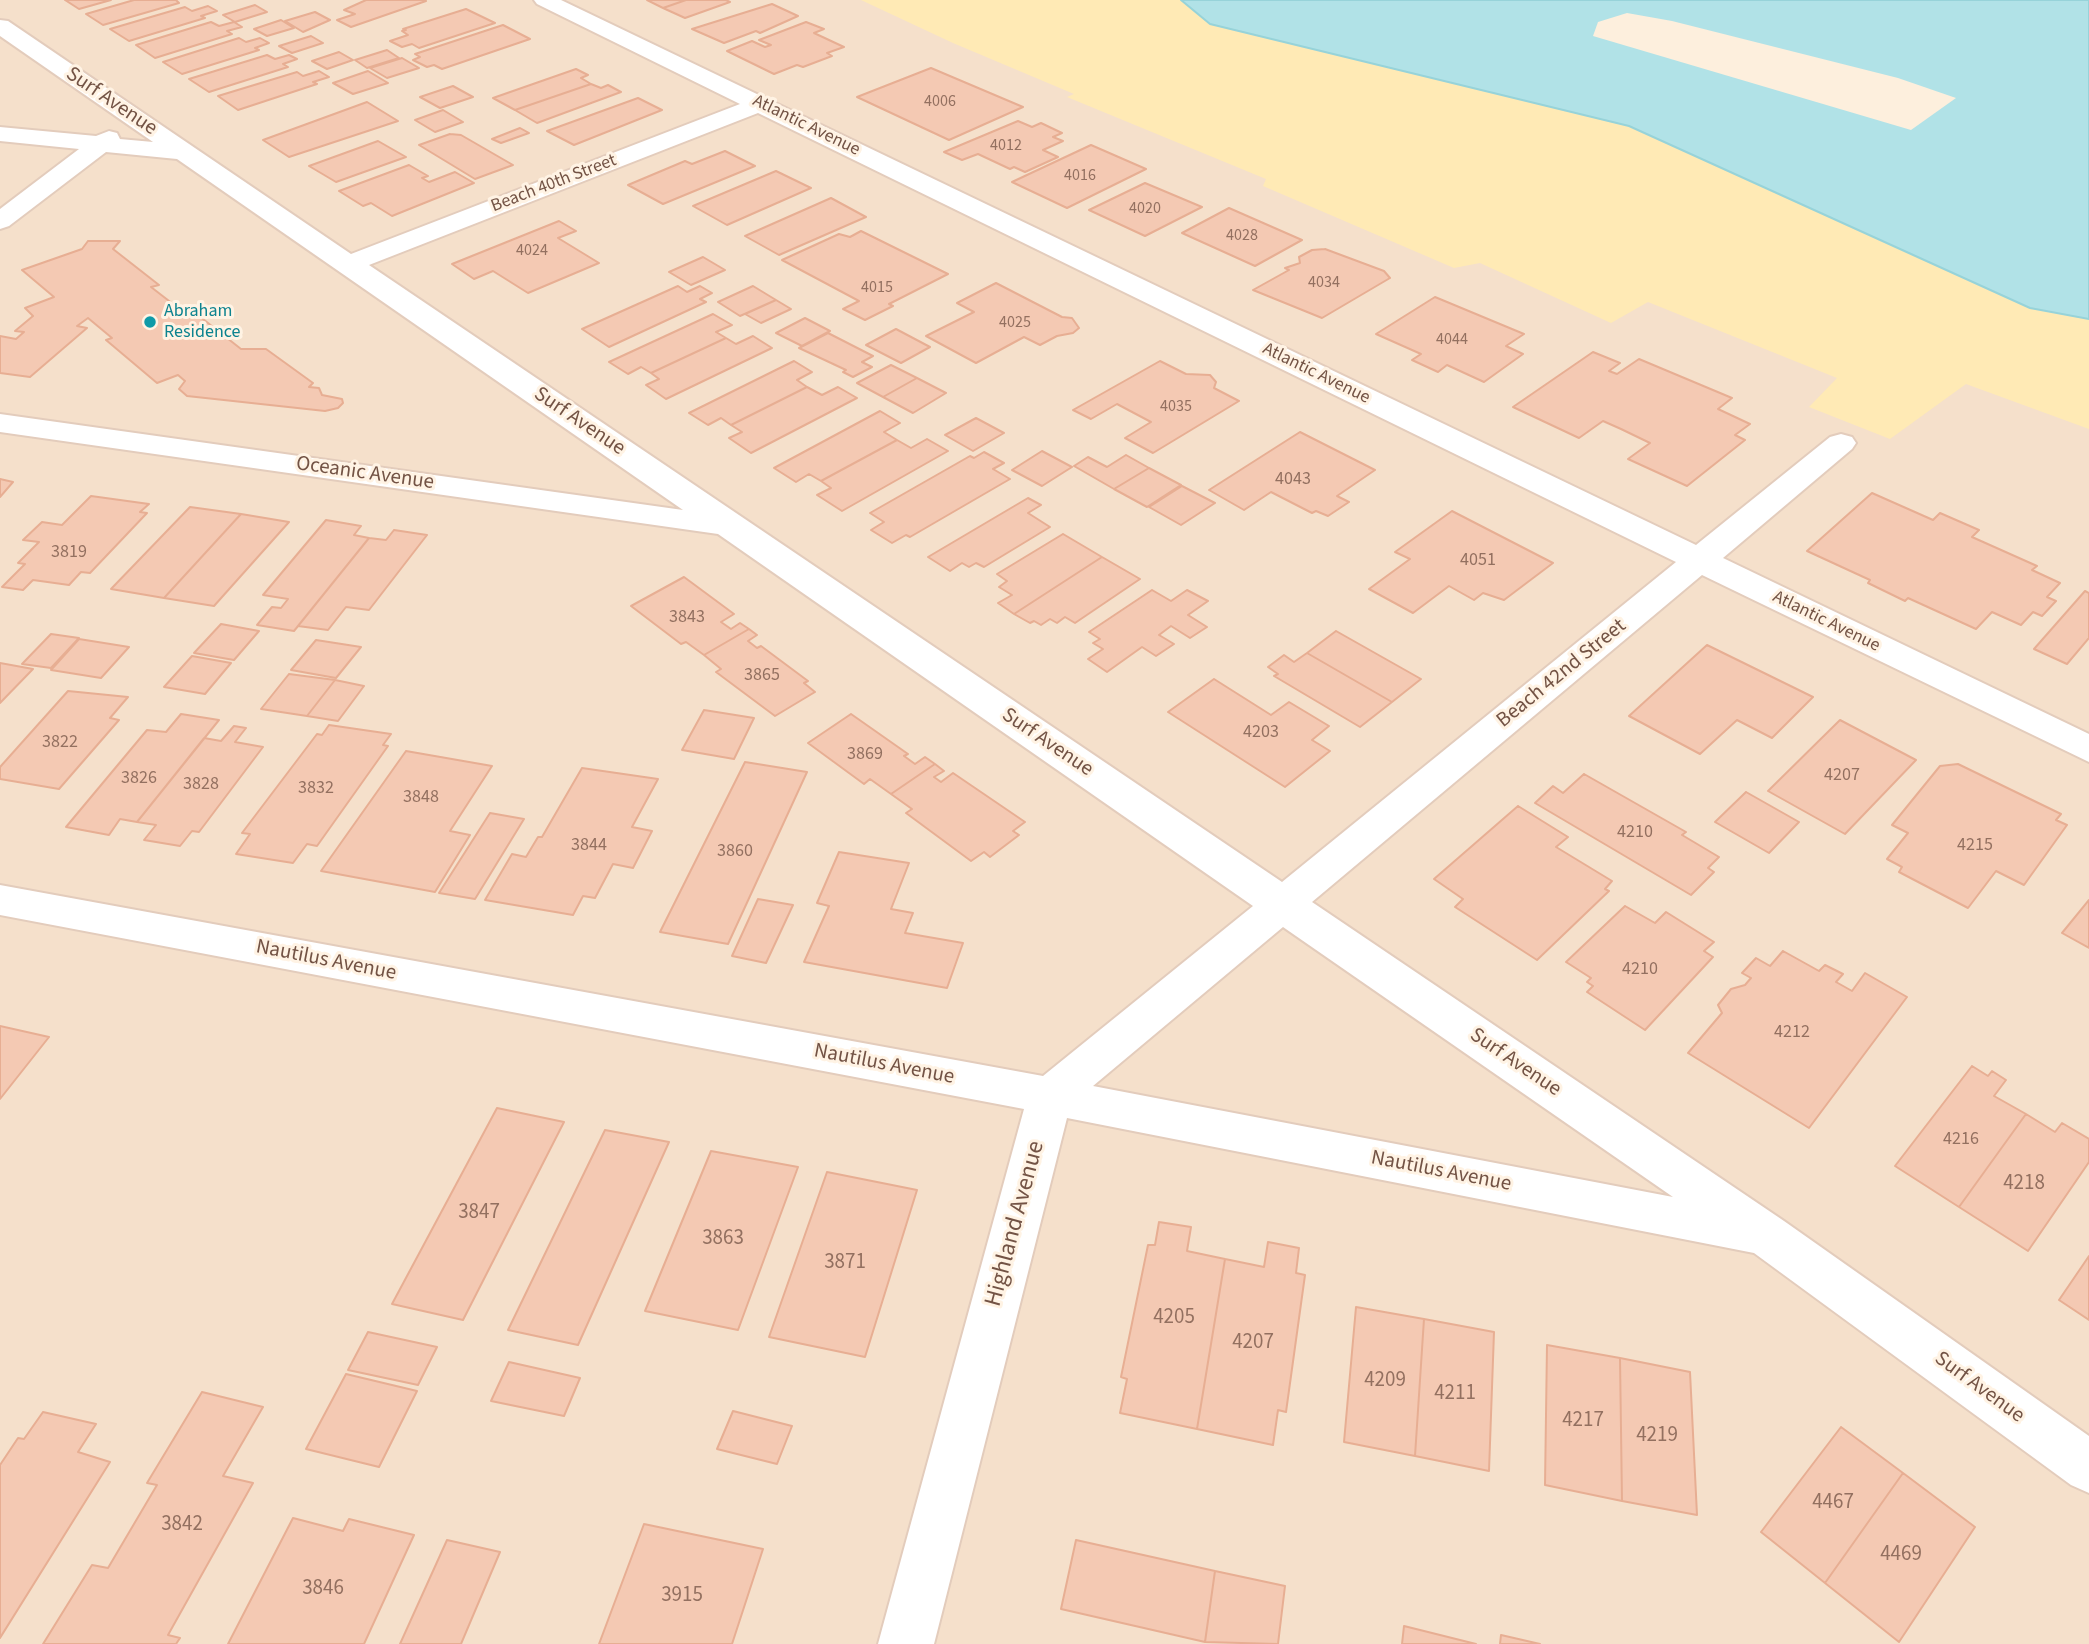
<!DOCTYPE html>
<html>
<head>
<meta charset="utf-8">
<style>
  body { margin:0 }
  canvas { display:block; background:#fdefdd }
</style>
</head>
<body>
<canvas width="2089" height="1644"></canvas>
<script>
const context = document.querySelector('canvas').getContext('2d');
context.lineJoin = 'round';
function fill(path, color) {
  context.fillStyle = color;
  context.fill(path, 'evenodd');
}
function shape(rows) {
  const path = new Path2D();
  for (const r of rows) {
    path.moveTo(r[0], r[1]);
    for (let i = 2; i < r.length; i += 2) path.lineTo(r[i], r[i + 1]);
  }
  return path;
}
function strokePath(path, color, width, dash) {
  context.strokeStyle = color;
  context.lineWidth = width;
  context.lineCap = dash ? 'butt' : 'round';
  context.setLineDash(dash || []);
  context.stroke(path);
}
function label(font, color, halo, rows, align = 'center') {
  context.font = font + ' "Source Sans 3",sans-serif';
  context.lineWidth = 6;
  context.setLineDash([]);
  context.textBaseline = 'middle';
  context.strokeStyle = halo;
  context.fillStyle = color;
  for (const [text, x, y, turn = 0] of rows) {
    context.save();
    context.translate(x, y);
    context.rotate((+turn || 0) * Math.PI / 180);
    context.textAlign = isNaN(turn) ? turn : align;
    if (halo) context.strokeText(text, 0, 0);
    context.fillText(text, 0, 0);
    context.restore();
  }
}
fill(shape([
  [0,0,1181,0,2089,319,2089,1644,0,1644]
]), '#f5e0cb');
fill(shape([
  [861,0,1674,0,2089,101,2089,429,1966,384,1890,439,1809,407,1837,378,1648,302,1611,323,1480,263,1454,268,1263,186,1266,179,1067,97,1074,94,953,43]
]), '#ffeab5');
const water = shape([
  [1181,0,2089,0,2089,319,2030,308,1629,126,1210,24,1181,0]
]);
fill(water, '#b1e2e7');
strokePath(water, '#97d3d9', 2);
fill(shape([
  [1627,13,1672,21,1898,78,1956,98,1911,130,1593,36,1598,22]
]), '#fdefdd');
const building = shape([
  [65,0,111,0,79,9,65,0],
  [134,0,176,0,179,3,103,25,86,14,134,0],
  [366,0,425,0,426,1,351,27,337,20,355,14,344,10,366,0],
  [647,0,686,0,663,8,647,0],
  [686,0,726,0,730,2,685,18,663,8,686,0],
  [772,4,798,16,760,33,756,31,724,43,692,29,772,4],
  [255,5,267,12,235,22,223,15,255,5],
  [208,6,217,11,201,16,205,18,129,41,110,29,185,7,192,11,208,6],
  [466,9,495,23,419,48,412,44,402,47,390,41,408,35,402,31,406,30,403,29,466,9],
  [315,12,330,20,303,32,285,21,315,12],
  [281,20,294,28,267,36,254,29,281,20],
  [211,22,219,26,234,22,242,27,227,31,232,34,155,58,136,45,211,22],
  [806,22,824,29,814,33,844,47,827,53,832,56,803,67,797,65,774,74,727,51,752,41,765,47,771,45,759,40,806,22],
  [503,25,530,39,442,69,434,65,427,67,413,60,420,57,415,54,503,25],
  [311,36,323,43,292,53,279,46,311,36],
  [239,38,246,42,260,38,269,43,255,48,259,50,182,74,163,62,239,38],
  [387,50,399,58,367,68,355,60,387,50],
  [339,52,353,60,327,69,312,61,339,52],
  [267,55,275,59,289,55,297,59,283,64,288,67,209,92,189,79,267,55],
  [402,58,419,68,387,78,370,68,402,58],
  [931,68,1023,107,949,140,857,97,931,68],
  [576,69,588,75,581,78,591,84,515,110,493,98,576,69],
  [319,71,329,77,313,82,317,84,238,110,218,96,297,72,303,76,319,71],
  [368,71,388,83,353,94,333,83,368,71],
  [591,84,601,88,608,85,621,92,537,123,515,110,591,84],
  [453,86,473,97,440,108,420,97,453,86],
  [638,98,662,110,574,145,547,131,638,98],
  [367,102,398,121,289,157,263,140,367,102],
  [443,110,463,122,435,132,415,120,443,110],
  [1018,121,1032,127,1041,123,1062,133,1053,137,1063,141,1043,150,1058,157,1025,172,1014,167,1010,169,978,154,962,160,944,152,1018,121],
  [520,128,529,133,501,143,492,139,520,128],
  [450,134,461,135,513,165,475,179,419,145,450,134],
  [378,141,406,157,336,182,309,166,378,141],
  [1091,145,1146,169,1067,208,1012,182,1091,145],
  [725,151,755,166,663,204,628,185,685,161,692,164,725,151],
  [409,165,428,176,422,178,429,182,455,172,474,183,392,216,371,203,363,206,339,191,409,165],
  [776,171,811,188,727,225,693,206,776,171],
  [1145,183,1202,207,1145,236,1089,210,1145,183],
  [831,198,866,217,779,255,745,236,831,198],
  [1229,208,1302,240,1255,266,1182,233,1229,208],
  [559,221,576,231,558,238,599,263,528,293,493,271,474,279,452,264,559,221],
  [861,231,948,274,889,304,893,306,865,320,843,309,859,301,782,260,839,234,850,237,861,231],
  [88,241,120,241,113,249,159,285,151,287,182,311,189,308,241,349,266,349,313,383,309,387,319,388,322,395,342,399,343,403,338,408,325,411,187,396,179,389,185,381,178,375,157,383,106,340,112,338,88,318,77,326,87,328,30,377,0,373,0,336,16,339,24,332,15,331,33,316,25,308,54,297,22,270,82,249,88,241],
  [1325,249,1384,271,1390,278,1322,318,1253,290,1289,270,1285,268,1300,263,1299,257,1312,250,1325,249],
  [703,257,725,270,691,285,669,272,703,257],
  [996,283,1062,317,1072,318,1079,328,1073,333,1057,336,1040,345,1024,337,976,363,926,336,974,312,957,303,996,283],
  [678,286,687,292,700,286,712,293,700,299,706,302,609,347,582,329,678,286],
  [753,286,776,300,740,316,718,302,753,286],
  [1435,297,1524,334,1506,346,1523,354,1484,382,1447,365,1438,372,1412,360,1421,354,1376,334,1435,297],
  [776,300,791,309,761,323,745,314,776,300],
  [713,314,732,325,716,332,726,338,651,373,641,367,628,374,609,362,713,314],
  [805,318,830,331,802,346,776,333,805,318],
  [896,329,930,347,901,363,866,345,896,329],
  [828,333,873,356,862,362,872,367,853,377,843,372,846,370,799,348,828,333],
  [753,336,772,348,666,399,646,385,659,379,651,373,726,338,736,344,753,336],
  [1593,352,1620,363,1609,371,1617,374,1639,359,1732,398,1718,409,1750,424,1735,435,1745,440,1687,486,1628,459,1650,443,1621,429,1603,421,1579,438,1513,407,1593,352],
  [794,361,812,372,797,380,807,387,731,425,721,418,708,425,689,413,794,361],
  [1160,361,1186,374,1210,375,1216,382,1214,388,1239,401,1153,453,1125,438,1151,422,1117,404,1091,419,1073,410,1160,361],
  [891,365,917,378,883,397,857,383,891,365],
  [917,378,946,393,913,413,883,397,917,378],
  [807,387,822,395,838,387,857,398,751,453,729,438,742,432,731,425,807,387],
  [880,411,900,423,884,432,897,440,821,481,809,474,796,482,774,468,880,411],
  [976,418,1004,433,973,451,945,435,976,418],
  [1300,432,1375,470,1337,496,1349,502,1328,516,1316,511,1312,513,1271,492,1244,510,1209,490,1300,432],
  [927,439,948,451,842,511,817,495,831,488,821,481,897,440,911,448,927,439],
  [1042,451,1072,467,1042,486,1012,470,1042,451],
  [984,452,1004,463,993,469,1010,479,910,537,906,535,892,543,871,530,884,522,870,513,970,456,974,458,984,452],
  [1126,455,1149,468,1114,489,1074,466,1088,457,1107,467,1126,455],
  [1149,468,1181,485,1147,507,1114,489,1149,468],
  [0,479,13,482,0,497,0,479],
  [1182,486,1215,503,1181,525,1149,507,1182,486],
  [1872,493,1933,520,1940,513,1979,530,1972,537,2037,566,2032,570,2060,583,2047,597,2056,601,2042,616,2033,612,2021,625,1992,612,1976,629,1908,598,1905,601,1868,583,1870,580,1807,551,1872,493],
  [91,496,149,504,140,512,147,513,90,573,81,572,69,585,33,580,23,590,2,587,25,564,18,563,39,542,23,540,42,522,62,525,91,496],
  [1028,498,1041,505,1028,513,1050,527,984,567,976,563,969,567,962,563,950,571,928,557,1028,498],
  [190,507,241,514,164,598,111,589,190,507],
  [1452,511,1553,563,1504,600,1483,593,1474,600,1449,586,1413,613,1369,589,1410,559,1395,552,1452,511],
  [241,514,289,522,214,606,164,598,241,514],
  [326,520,361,526,354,535,369,538,294,631,257,625,272,607,281,608,288,599,263,595,326,520],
  [394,530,427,535,369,610,346,607,328,630,298,626,369,538,386,540,394,530],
  [1063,534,1102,557,1014,614,998,603,1012,595,999,587,1007,581,997,574,1063,534],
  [1102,557,1140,579,1075,623,1065,617,1057,623,1050,619,1041,625,1034,621,1030,623,1014,614,1102,557],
  [684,577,734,614,721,622,731,629,740,623,749,629,704,655,686,642,681,644,631,606,684,577],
  [1152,590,1171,601,1187,590,1208,601,1188,615,1207,627,1190,638,1171,626,1159,635,1174,644,1156,656,1142,647,1107,672,1088,659,1103,649,1093,643,1100,639,1089,632,1152,590],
  [2085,591,2089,593,2089,638,2067,664,2034,649,2085,591],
  [221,624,259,631,234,660,194,653,221,624],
  [749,629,757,635,748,641,757,648,761,646,808,681,804,683,815,692,775,716,716,672,721,669,704,655,749,629],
  [1336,631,1421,679,1392,702,1307,653,1336,631],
  [51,634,79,638,51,668,22,664,51,634],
  [79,639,129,647,101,678,51,670,79,639],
  [316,640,361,647,336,678,291,670,316,640],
  [1707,645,1813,697,1772,738,1737,720,1700,754,1629,716,1707,645],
  [1307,653,1392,702,1360,727,1274,676,1278,674,1268,667,1284,655,1294,662,1307,653],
  [192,656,231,663,205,694,164,687,192,656],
  [0,663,33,669,0,703,0,663],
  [289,674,335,680,307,716,261,709,289,674],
  [1214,679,1271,715,1289,702,1329,726,1312,740,1330,751,1285,787,1168,712,1214,679],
  [335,680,364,686,338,721,307,716,335,680],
  [68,691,128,697,110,718,119,720,59,789,0,779,0,767,68,691],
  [704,710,754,718,734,759,682,750,704,710],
  [181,714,219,720,137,822,120,819,109,835,66,827,147,730,166,732,181,714],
  [851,714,908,754,904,756,915,764,925,757,935,764,891,794,870,779,864,784,808,743,851,714],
  [1840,720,1916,760,1845,834,1768,791,1840,720],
  [329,725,391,734,383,745,388,746,317,846,307,844,293,863,236,854,250,834,242,833,317,734,322,735,329,725],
  [234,726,246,728,235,742,263,747,199,832,192,831,180,846,144,840,156,825,137,822,204,738,221,741,234,726],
  [406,751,492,766,450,831,470,835,435,892,321,871,406,751],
  [745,762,807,772,728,944,660,932,745,762],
  [935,764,944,771,934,777,941,782,953,773,1025,822,1013,831,1019,835,990,857,984,852,971,861,906,813,912,809,891,794,935,764],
  [1958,764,2061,814,2056,820,2067,825,2024,885,1996,871,1968,908,1899,872,1902,867,1887,859,1908,833,1892,825,1940,766,1958,764],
  [582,768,658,779,632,827,652,831,633,868,613,864,595,898,583,896,573,915,485,900,512,854,526,857,538,837,542,837,582,768],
  [1584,774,1686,832,1682,835,1719,857,1708,868,1714,872,1691,895,1535,803,1553,786,1563,793,1584,774],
  [1746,792,1799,822,1769,853,1715,822,1746,792],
  [1518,806,1568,837,1556,847,1612,881,1605,889,1609,891,1537,960,1455,907,1463,899,1434,879,1518,806],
  [490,813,524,819,475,899,439,893,490,813],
  [839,852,909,863,891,909,913,913,905,933,963,943,947,988,804,962,829,906,817,903,839,852],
  [758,899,793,905,766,963,732,956,758,899],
  [2089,900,2089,948,2062,933,2089,900],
  [1625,906,1655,923,1666,912,1714,942,1704,951,1713,957,1645,1030,1587,992,1593,986,1587,982,1591,978,1566,962,1625,906],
  [1783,951,1819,971,1825,965,1843,974,1836,982,1852,991,1865,973,1907,997,1809,1128,1688,1053,1722,1013,1718,1005,1731,989,1745,985,1751,978,1742,973,1756,958,1770,966,1783,951],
  [0,1026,49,1037,0,1099,0,1026],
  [1972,1066,1988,1076,1992,1071,2006,1080,1994,1096,2026,1114,1959,1207,1895,1166,1972,1066],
  [497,1108,564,1122,463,1320,392,1304,497,1108],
  [2026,1114,2055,1132,2062,1123,2089,1139,2089,1162,2028,1251,1959,1207,2026,1114],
  [605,1130,669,1142,578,1345,508,1330,605,1130],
  [711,1151,798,1167,738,1330,645,1311,711,1151],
  [827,1172,917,1190,865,1357,769,1337,827,1172],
  [1159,1222,1191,1227,1187,1251,1225,1259,1197,1429,1120,1413,1127,1379,1121,1377,1148,1245,1155,1245,1159,1222],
  [1268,1242,1299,1248,1296,1273,1305,1275,1286,1412,1278,1410,1273,1445,1197,1429,1225,1259,1264,1267,1268,1242],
  [2089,1256,2089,1320,2059,1300,2089,1256],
  [1356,1307,1424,1319,1415,1456,1344,1442,1356,1307],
  [1424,1319,1494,1332,1489,1471,1415,1456,1424,1319],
  [368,1332,437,1347,418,1385,348,1370,368,1332],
  [1547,1345,1620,1358,1622,1501,1545,1485,1547,1345],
  [1620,1358,1690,1372,1697,1515,1622,1501,1620,1358],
  [509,1362,580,1378,564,1416,491,1401,509,1362],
  [346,1374,417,1391,379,1467,306,1449,346,1374],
  [202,1392,263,1407,223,1476,253,1483,168,1635,180,1638,176,1644,43,1644,92,1565,108,1568,157,1485,147,1483,202,1392],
  [733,1411,792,1426,777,1464,717,1449,733,1411],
  [43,1412,96,1424,78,1452,110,1462,0,1638,0,1465,18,1438,24,1439,43,1412],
  [1841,1427,1903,1473,1825,1583,1761,1532,1841,1427],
  [1903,1473,1975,1527,1899,1642,1825,1583,1903,1473],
  [293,1518,343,1531,349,1519,414,1535,364,1644,228,1644,293,1518],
  [644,1524,763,1549,732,1644,599,1644,644,1524],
  [447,1540,500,1552,461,1644,400,1644,447,1540],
  [1076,1540,1215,1571,1205,1642,1061,1609,1076,1540],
  [1215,1571,1285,1586,1278,1644,1205,1642,1215,1571],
  [1404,1626,1476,1644,1402,1644,1404,1626],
  [1501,1635,1540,1644,1500,1644,1501,1635]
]);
fill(building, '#f4c9b3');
strokePath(building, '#e7ae93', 2);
const street = shape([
  [534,0,561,0,1696,545,1830,437,1841,434,1852,437,1856,443,1852,449,1723,558,2089,734,2089,762,1702,575,1312,902,1784,1221,2089,1436,2089,1493,2071,1485,1754,1253,1067,1118,934,1644,878,1644,1024,1109,0,915,0,885,1043,1076,1253,906,718,534,0,432,0,414,683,510,177,159,106,152,9,226,0,229,0,209,79,149,0,141,0,127,96,136,109,131,117,133,120,139,153,142,0,36,0,20,8,21,351,254,740,104,537,4,534,0],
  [758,113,1676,562,1282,882,369,265,758,113],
  [1283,927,1673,1197,1093,1086,1283,927]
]);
strokePath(street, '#e3ccbc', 4);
fill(street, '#fff');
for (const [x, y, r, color] of [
  [150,322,7,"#0f9aa8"]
]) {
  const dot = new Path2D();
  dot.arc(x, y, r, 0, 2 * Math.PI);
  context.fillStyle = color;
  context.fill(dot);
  strokePath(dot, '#fff3e4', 2.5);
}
label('16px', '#937060', null, [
  ["4006",940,102],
  ["4012",1006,146],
  ["4016",1080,176],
  ["4020",1145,209],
  ["4028",1242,236],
  ["4024",532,251],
  ["4034",1324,283],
  ["4015",877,288],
  ["4025",1015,323],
  ["4044",1452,340],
  ["4035",1176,407]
]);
label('18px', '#735345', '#fff3e4', [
  ["Atlantic Avenue",806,126,26],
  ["Beach 40th Street",554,184,-21],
  ["Atlantic Avenue",1316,374,26],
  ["Atlantic Avenue",1826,622,26]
]);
label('18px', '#0d838f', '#fff3e4', [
  ["Abraham",164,312],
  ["Residence",164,333]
], 'left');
label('18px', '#937060', null, [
  ["4043",1293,480],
  ["3819",69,553],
  ["4051",1478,561],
  ["3843",687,618],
  ["3865",762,676],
  ["4203",1261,733],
  ["3822",60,743],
  ["3869",865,755],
  ["4207",1842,776],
  ["3826",139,779],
  ["3828",201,785],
  ["3832",316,789],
  ["3848",421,798],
  ["4210",1635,833],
  ["3844",589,846],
  ["4215",1975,846],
  ["3860",735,852],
  ["4210",1640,970],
  ["4212",1792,1033],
  ["4216",1961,1140]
]);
label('21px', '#735345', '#fff3e4', [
  ["Surf Avenue",111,102,34],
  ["Surf Avenue",579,422,34],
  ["Oceanic Avenue",365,474,8],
  ["Beach 42nd Street",1562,674,-39],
  ["Surf Avenue",1047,743,34],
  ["Nautilus Avenue",326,961,11],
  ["Surf Avenue",1515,1063,34],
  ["Nautilus Avenue",884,1065,11],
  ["Nautilus Avenue",1441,1172,11],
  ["Surf Avenue",1979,1388,36]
]);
label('21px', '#937060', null, [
  ["4218",2024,1184],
  ["3847",479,1213],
  ["3863",723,1239],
  ["3871",845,1263],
  ["4205",1174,1318],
  ["4207",1253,1343],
  ["4209",1385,1381],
  ["4211",1455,1394],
  ["4217",1583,1421],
  ["4219",1657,1436],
  ["4467",1833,1503],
  ["3842",182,1525],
  ["4469",1901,1555],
  ["3846",323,1589],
  ["3915",682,1596]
]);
label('24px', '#735345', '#fff3e4', [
  ["Highland Avenue",1016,1224,-75]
]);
</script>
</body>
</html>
